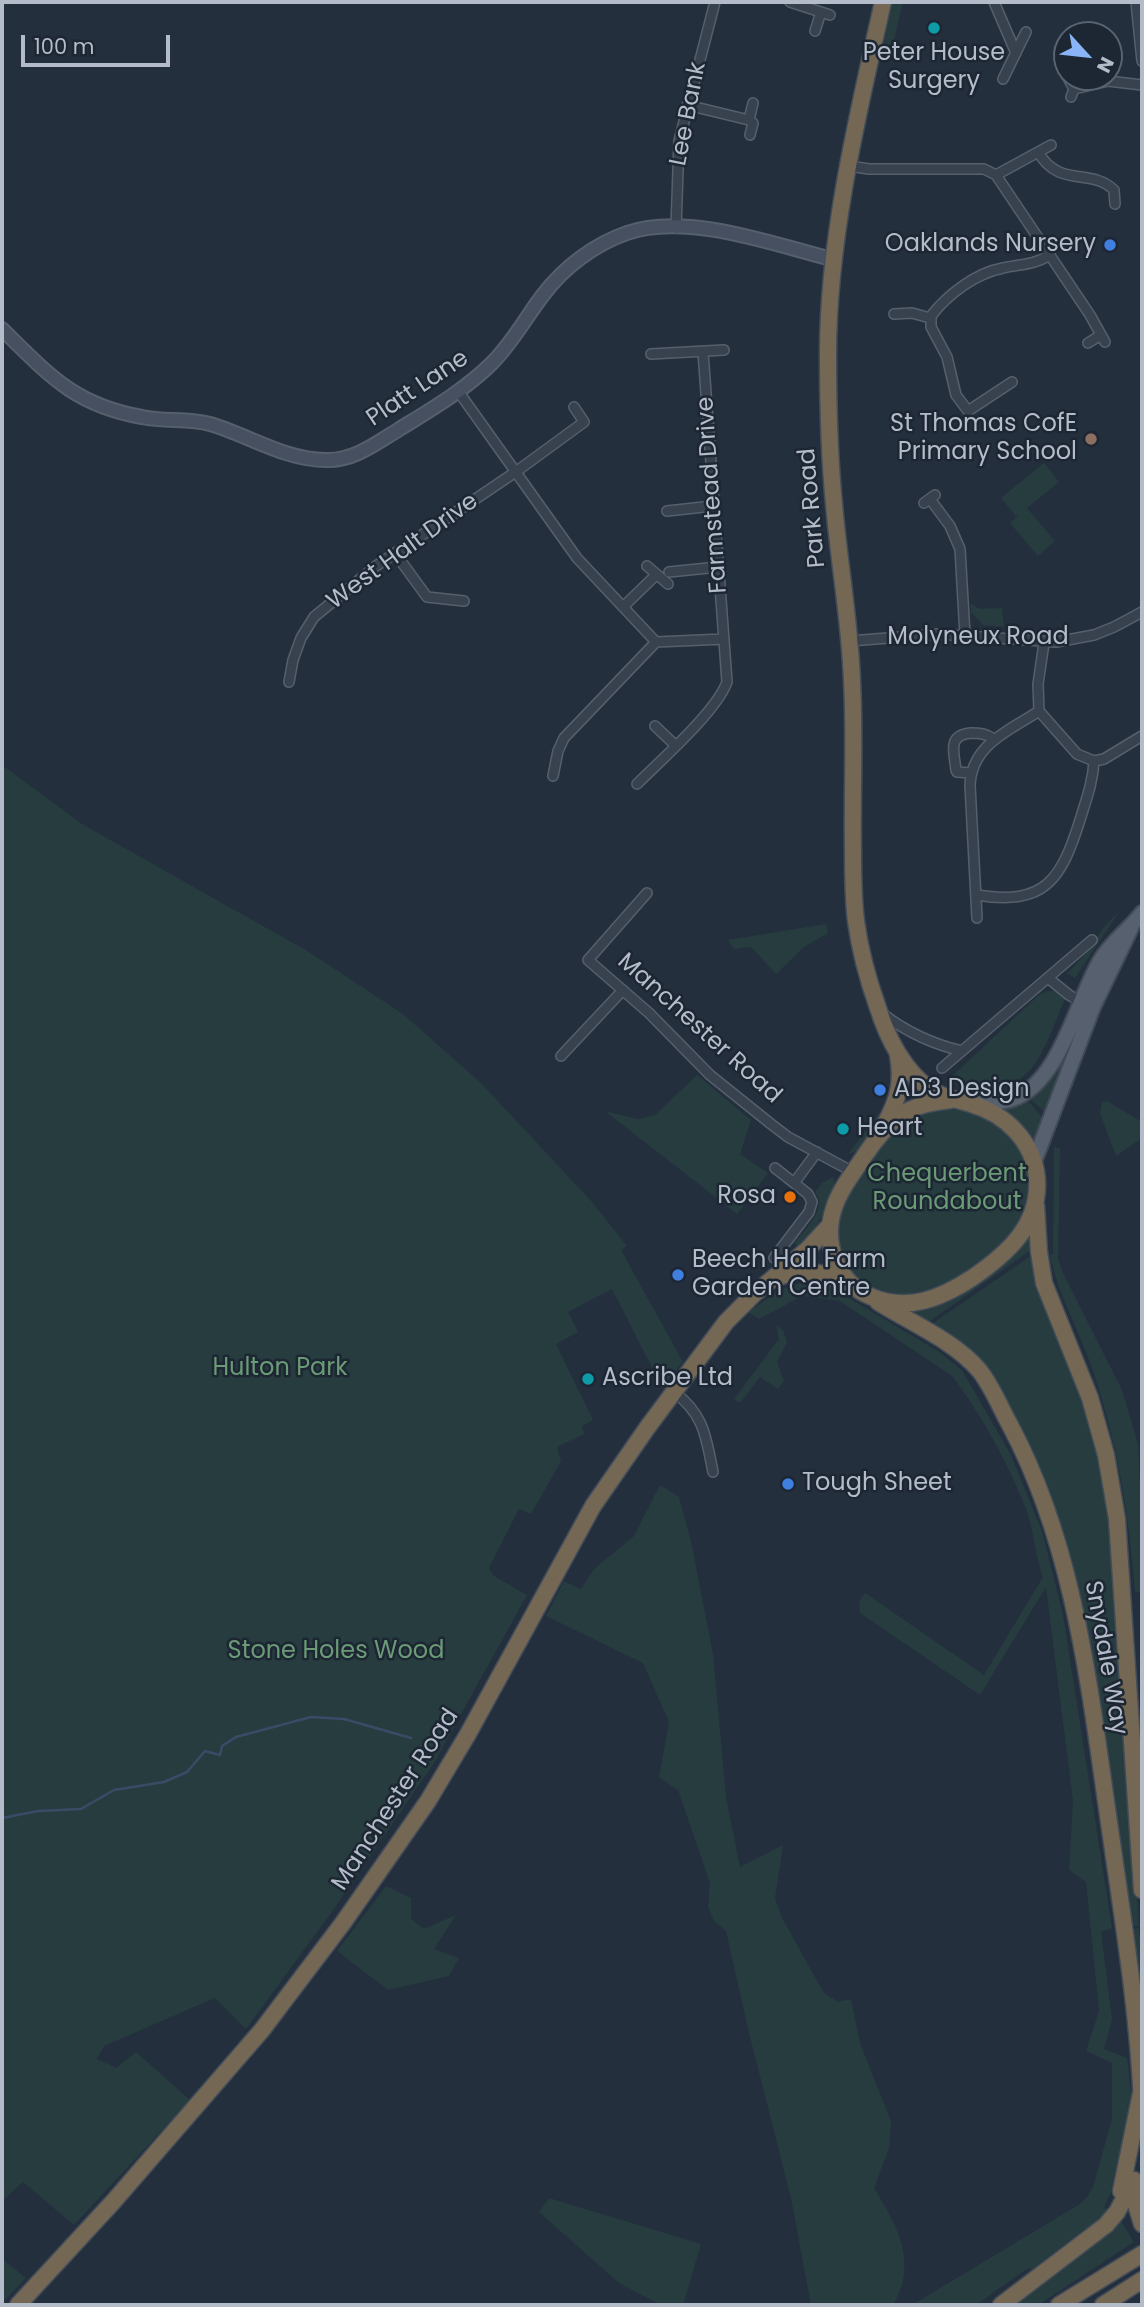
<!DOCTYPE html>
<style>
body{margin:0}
#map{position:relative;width:1144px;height:2307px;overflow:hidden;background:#242f3e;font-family:Poppins,sans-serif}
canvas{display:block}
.frame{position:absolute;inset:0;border:4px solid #b4bcc9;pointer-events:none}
.north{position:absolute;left:1053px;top:21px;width:70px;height:70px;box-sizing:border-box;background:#1d2633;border:2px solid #59626f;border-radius:50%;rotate:117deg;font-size:19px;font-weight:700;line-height:28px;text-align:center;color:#b4bcc9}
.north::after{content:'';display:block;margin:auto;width:24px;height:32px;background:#8ab4f8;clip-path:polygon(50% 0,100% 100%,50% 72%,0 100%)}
.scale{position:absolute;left:21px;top:35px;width:149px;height:32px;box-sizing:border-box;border:4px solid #b4bcc9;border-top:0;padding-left:9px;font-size:21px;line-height:24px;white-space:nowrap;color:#b4bcc9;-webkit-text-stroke:5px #1d2633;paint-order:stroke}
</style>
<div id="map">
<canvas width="1144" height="2307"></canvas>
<div class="frame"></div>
<div class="north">N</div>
<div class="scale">100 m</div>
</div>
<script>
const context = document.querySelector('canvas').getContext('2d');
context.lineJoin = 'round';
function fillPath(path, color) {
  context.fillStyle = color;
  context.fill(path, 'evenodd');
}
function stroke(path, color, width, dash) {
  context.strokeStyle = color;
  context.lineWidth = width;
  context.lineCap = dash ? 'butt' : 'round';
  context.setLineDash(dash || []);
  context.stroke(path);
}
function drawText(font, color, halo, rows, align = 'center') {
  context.font = font + ' Poppins,sans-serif';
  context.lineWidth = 5;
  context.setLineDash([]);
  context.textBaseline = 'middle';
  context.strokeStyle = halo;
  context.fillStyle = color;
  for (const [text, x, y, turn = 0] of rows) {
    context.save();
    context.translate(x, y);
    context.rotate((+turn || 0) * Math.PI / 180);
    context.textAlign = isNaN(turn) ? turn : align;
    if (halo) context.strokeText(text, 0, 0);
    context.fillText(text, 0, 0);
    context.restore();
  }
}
fillPath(new Path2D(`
 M892,2H903L894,40H892L890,50L883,48Z
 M1044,463L1059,482L1027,508L1055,541L1038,556L1010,523L1019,515L1016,516L1001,498Z
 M971,603L979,609L1002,608L1004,627L983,625L971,612Z
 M2,765L82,824L309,952L403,1014L481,1083L592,1202L627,1246L621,1250L683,1362L662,1387L612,1289L568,1312L578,1332L556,1344L593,1420L582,1426L584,1434L557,1447L561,1461L531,1514L519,1509L489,1568L494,1576L527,1595L434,1763L331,1913L246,2029L215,1998L104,2046L97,2059L116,2068L136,2052L190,2100L74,2225L23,2182L2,2201Z
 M1119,912L1075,978L1067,973C1090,954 1097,930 1119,912Z
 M826,924L828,933L804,947L776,974L751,947L734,949L728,940Z
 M1049,991H1056L1065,998C1040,1060 1028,1109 948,1080L1040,994Z
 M1079,1016L1083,1019L1046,1113L1030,1099C1058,1079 1067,1047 1079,1016Z
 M697,1075L751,1120L740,1154L768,1173L737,1214L605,1111L638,1119L655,1115Z
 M892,1097C885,1117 870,1150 848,1154Z
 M1027,1100L1044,1119L1035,1144L1006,1112L1008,1108Z
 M1107,1101L1142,1122V1138L1116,1156L1100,1113L1102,1102Z
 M942,1109C1008,1108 1050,1168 1016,1228C1004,1248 983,1260 964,1273C941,1288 919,1299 890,1294C851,1286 829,1248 842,1210C848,1192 861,1176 872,1160C882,1146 892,1131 907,1121C918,1114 930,1111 942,1109Z
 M1054,1147L1060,1149L1058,1259L1062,1271L1122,1390L1138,1444L1142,1523V1592H1135C1129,1514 1118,1445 1093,1371C1080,1331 1058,1296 1050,1255L1053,1254Z
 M833,1177C837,1185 832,1189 829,1198C819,1222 817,1228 799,1248L794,1243C804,1230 829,1208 815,1192L822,1183Z
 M1032,1235L1034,1248L927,1323L906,1311L947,1303L1014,1256Z
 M1032,1255L1037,1286L1085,1404L1095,1441L1113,1529L1139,1926L1129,1927L1076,1593L999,1390L929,1326Z
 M808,1281L827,1285L938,1351L962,1370L1011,1455L1042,1531L1063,1615L1112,1928L1101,1932L1112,2019L1104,2049L1127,2058L1131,2093L1129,2108L1111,2192L1104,2207L1108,2210L1088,2232L1085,2229L1032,2269L1028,2268L976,2305H912L1080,2204L1088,2196L1093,2187L1112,2119V2063L1086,2051L1099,2011L1086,1882L1069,1870L1073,1801L1046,1587L980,1695L860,1613L859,1602L865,1593L984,1675L1043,1577C1035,1555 1034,1531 1026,1509C1009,1465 981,1414 952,1376L840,1301L802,1296L759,1319L748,1312L782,1289Z
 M776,1325L783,1330L787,1342L777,1362L784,1381L778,1389L760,1377L740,1403L734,1399L779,1339Z
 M660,1485L679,1497L691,1541L713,1654L726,1797L740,1867L783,1845L775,1898L782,1918L824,1993L838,2002L851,1999L860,2043L891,2121L889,2148L874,2188C891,2216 910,2245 903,2280C902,2288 897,2297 893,2305H811L791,2198L749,2033L726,1931L714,1921L708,1907L710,1883L678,1790L659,1777L669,1722L643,1663L546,1616L564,1581L581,1589L594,1569L634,1536Z
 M386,1886L411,1898V1919L424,1929L456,1915L434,1949L459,1958L449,1976L388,1990L337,1951Z
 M1139,1928L1142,1965V2034L1129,1930Z
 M549,2198L701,2244L683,2305H661L619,2283L539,2212Z
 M1119,2218L1134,2242L1038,2305H1010Z
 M2,2259L26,2278L2,2303Z`), '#263c3f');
stroke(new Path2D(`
 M2,1818L38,1811L81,1809L114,1790L164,1782L187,1772L205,1751L220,1755L222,1746L236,1737L311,1717L344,1719L411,1738`), '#394c67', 2.5);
const street = new Path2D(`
 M790,2L830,15
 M994,2L1016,53
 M1136,2L1142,61
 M815,31L821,12
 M1068,78L1074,89L1071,97
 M1003,79L1026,32
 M1074,89L1108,81L1142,85
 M687,105L749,120L753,123L750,135
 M749,120L753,103
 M1038,152C1060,189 1090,167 1114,190L1115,204
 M849,166L869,169H984L996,175L1051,145
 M996,175L1090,315L1105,342
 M676,228L679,141L715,2
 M894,314L912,313L930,318
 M1088,343L1101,335
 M651,354L724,350
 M1012,382L968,411L956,395L947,357L931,327V316C948,294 976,273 1003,268C1021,264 1034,265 1050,255
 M458,391L577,558L656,642
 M930,499L950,526L960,549L965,635
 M924,503L935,495
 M667,511L713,506
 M395,553L427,597L464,601
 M647,566L668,584
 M669,572L718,567
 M623,607L656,575
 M850,641L938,634L1056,642L1094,635L1114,627L1142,612
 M656,642L724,639
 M1044,643L1038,684L1039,711L1077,754L1094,761L1104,759L1142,736
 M289,682L293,660L301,638L314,617L376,566L517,471L584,422L574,407
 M655,726L675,745
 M971,773L957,772L956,770C954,752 947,735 971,733C981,733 986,734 994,739
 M553,776L558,751L564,738L656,642
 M637,784C661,760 716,712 727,682L703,352
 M647,893L588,960L649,1013L710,1075L771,1124L788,1137L853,1172
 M977,895C1045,906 1061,880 1080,820C1086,800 1093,782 1094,761
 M977,918L970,785C972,744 1009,731 1039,711
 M1048,978L1069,995L1085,1004
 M883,1014C908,1033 932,1044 962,1051
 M561,1056L623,990
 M942,1068L1092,940
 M794,1183L817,1152
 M774,1258L809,1212L812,1202L808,1194L775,1168
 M674,1392C704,1414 706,1437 713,1472`);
const secondary = new Path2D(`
 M2,329C49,375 74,405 142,417C165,422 188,418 210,424C248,435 285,460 326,460C353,461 375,444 398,430C430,410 465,390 492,363C513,342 526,317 543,295C564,267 595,244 627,233C687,212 775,245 835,260`);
const primary = new Path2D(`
 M970,1103C984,1102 1000,1104 1013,1099C1060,1082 1076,1002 1100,961C1111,942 1129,930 1142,913
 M1034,1162L1093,1007L1131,928`);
const highway = new Path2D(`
 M883,2C858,113 828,238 828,353C828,403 829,454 834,504C839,563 850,622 852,681C855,737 852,794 853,850C853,874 853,898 856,921C860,951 868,980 878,1008C887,1037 904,1071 930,1089C943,1098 956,1099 971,1104C1006,1114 1034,1142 1037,1179C1040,1225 1007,1254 972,1278C941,1298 909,1312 872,1297C838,1284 822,1243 834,1208C840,1189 854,1172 865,1155C875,1140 886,1126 901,1115C916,1105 933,1102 951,1100
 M885,1124C898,1100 903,1083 898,1055
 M1036,1205L1039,1252L1044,1283L1090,1398L1106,1455L1117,1519L1142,1890
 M779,1277C804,1266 825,1273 848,1284
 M878,1302C911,1323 953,1340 979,1370C992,1386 1000,1407 1010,1425C1076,1549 1090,1693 1110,1829C1123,1920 1138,2011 1142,2103
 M1134,2182L1135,2201L1142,2224
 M1121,2191L1141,2093
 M18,2305L113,2202L262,2030L343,1923L428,1801L468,1734L593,1506L647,1428L726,1322L754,1294L808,1249L830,1225
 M1001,2305L1106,2225L1117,2212L1134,2180
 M1059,2305L1142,2254
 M1103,2305L1142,2280`);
stroke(street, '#565f6c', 12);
stroke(secondary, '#565f6c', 16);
stroke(primary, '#414a57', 18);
stroke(highway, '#434c59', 19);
stroke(street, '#38414e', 9);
stroke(secondary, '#465061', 12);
stroke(primary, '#56606e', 14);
stroke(highway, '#746855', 16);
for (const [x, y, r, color] of [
 [934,28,7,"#0f9aa8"],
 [1110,245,7,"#3f7fe0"],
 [1091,439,7,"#8d6e63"],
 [880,1090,7,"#3f7fe0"],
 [843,1129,7,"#0f9aa8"],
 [790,1197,7,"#e8710a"],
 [678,1275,7,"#3f7fe0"],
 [588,1379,7,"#0f9aa8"],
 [788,1484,7,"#3f7fe0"]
]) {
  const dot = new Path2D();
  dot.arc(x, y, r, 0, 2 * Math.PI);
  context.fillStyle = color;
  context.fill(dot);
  stroke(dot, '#1d2633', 2.5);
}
drawText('24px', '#b4bcc9', '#1d2633', [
 ["Peter House",934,54,"center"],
 ["Surgery",934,82,"center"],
 ["Oaklands Nursery",1096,245,"right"],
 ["St Thomas CofE",1077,425,"right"],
 ["Primary School",1077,453,"right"],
 ["AD3 Design",894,1090],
 ["Heart",857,1129],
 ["Rosa",776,1197,"right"],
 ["Beech Hall Farm",692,1261],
 ["Garden Centre",692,1289],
 ["Ascribe Ltd",602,1379],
 ["Tough Sheet",802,1484]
], 'left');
drawText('24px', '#b4bcc9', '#1d2633', [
 ["Lee Bank",689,114,-79],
 ["Platt Lane",418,389,-34],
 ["Farmstead Drive",713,495,-94],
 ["Park Road",813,508,-95],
 ["West Halt Drive",403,552,-36],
 ["Molyneux Road",978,638],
 ["Manchester Road",699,1029,42],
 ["Snydale Way",1105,1658,80],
 ["Manchester Road",396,1800,-57]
]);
drawText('24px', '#6b9a76', '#1d2633', [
 ["Chequerbent",947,1175],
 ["Roundabout",947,1203],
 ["Hulton Park",280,1369],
 ["Stone Holes Wood",336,1652]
]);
</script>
